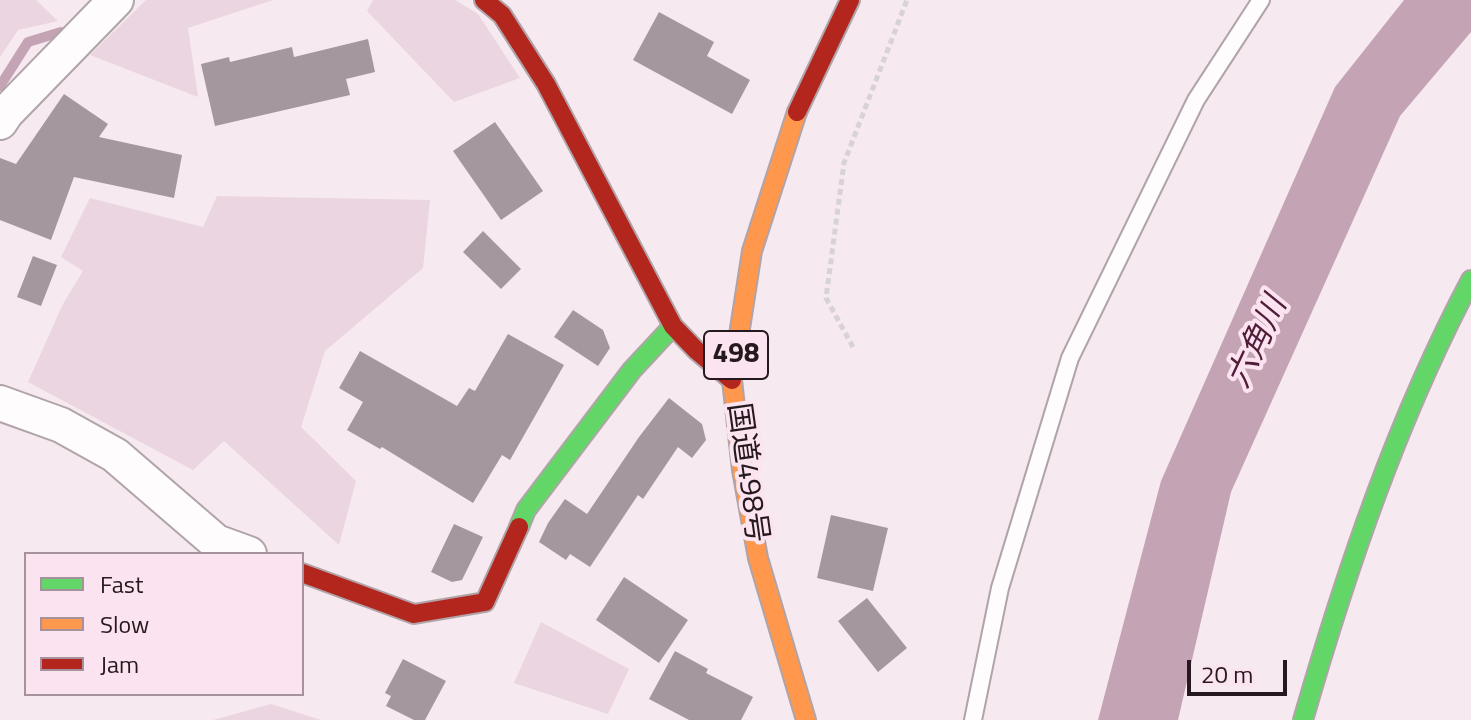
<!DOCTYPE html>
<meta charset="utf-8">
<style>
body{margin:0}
#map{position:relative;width:1471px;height:720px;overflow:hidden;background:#f6e9ef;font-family:"Titillium Web",sans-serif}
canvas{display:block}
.legend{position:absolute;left:24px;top:552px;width:280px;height:144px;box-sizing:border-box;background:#fbe4ef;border:2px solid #a5929c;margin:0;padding:10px 14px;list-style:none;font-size:24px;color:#25181f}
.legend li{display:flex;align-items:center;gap:16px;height:40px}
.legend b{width:40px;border:2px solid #a5929c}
.scale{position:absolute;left:1187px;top:660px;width:100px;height:36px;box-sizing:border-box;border:4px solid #25181f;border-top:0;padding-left:10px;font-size:24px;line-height:28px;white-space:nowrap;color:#25181f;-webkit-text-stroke:6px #fbe4ef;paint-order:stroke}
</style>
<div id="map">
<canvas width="1471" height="720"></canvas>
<ul class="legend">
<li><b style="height:10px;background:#63d668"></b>Fast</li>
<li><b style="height:10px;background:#ff974d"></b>Slow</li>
<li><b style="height:10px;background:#b3261e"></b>Jam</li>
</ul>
<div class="scale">20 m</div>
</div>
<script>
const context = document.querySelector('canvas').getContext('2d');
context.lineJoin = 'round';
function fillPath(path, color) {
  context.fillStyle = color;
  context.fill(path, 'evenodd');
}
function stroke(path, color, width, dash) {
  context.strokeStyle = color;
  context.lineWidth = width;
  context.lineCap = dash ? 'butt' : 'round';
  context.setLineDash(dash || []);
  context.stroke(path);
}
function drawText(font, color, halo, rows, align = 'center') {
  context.font = font + ' "Titillium Web","Noto Sans JP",sans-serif';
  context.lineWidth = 8;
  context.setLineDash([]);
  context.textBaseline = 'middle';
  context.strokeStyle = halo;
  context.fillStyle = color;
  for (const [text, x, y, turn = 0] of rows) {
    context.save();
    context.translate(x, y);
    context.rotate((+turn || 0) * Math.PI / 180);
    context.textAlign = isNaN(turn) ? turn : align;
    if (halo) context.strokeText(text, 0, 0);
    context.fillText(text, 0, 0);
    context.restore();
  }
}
fillPath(new Path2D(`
 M0,0H36L58,21L18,30L0,57Z
 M146,0H273L188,28L198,97L90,55Z
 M373,0H455L478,14L520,78L454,102L367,11Z
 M217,196L430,200L423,268L325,351L301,427L356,481L339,545L224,441L193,470L28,382L63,304L83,271L61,257L90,198L203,227Z
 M541,622L629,669L608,714L514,683Z
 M271,704L321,720H213Z`), '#ebd5e0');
fillPath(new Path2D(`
 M1404,0H1471V32L1400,116L1231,492L1178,720H1098L1161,481L1335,87Z`), '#c4a4b4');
stroke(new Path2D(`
 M0,86L28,42L61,32`), '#c4a4b4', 10);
fillPath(new Path2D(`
 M659,12L714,42L707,56L750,80L732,114L633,60Z
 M368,39L375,72L346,79L350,95L215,126L201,64L229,57L230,62L292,47L294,57Z
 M64,94L108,124L99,137L182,155L174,198L74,177L51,240L0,220V158L16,164Z
 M495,122L543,191L501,220L453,151Z
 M483,231L521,269L501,289L463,252Z
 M33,256L57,265L41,306L17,297Z
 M573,310L603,330L610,348L598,366L554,337Z
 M508,334L564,365L510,460L502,455L473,503L382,447L380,449L347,430L363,402L339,388L360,351L457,406L469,388L475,391Z
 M669,398L702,424L706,440L692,458L678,447L643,499L638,495L590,567L570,554L566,560L539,542L548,523L565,499L587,514L639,437Z
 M831,515L888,528L873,591L817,578Z
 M454,524L483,537L462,580L452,582L431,572Z
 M624,577L688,620L659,663L596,620Z
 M867,598L907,648L878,672L838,621Z
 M675,651L708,669L706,673L753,697L741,720H689L649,699Z
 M403,659L446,681L425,720H414L386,706L391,696L385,693Z`), '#a4989e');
const lane = new Path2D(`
 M973,720L1000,588L1070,358L1196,100L1261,0`);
const street = new Path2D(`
 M0,122L6,113L116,0
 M0,403L61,425L115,455L216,542L249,554`);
const fast = new Path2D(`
 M519,527L526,510L632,370L673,326
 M1303,720C1347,568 1397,420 1471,280`);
const slow = new Path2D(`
 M797,112L752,251L732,380L742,470L758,558L806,720`);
const jam = new Path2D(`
 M484,0L502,15L546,84L673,326L696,350L732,380
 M797,112L850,0
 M302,573L414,614L485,602L519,527`);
stroke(lane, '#b0a4a9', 20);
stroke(street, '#b0a4a9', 38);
stroke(fast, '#b0a4a9', 22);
stroke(slow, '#b0a4a9', 22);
stroke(jam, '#b0a4a9', 22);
stroke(new Path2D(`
 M853,347L826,298L844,163L907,0`), '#d7d3d5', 5, [6, 4]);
stroke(lane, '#fefcfd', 16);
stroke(street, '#fefcfd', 34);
stroke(fast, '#63d668', 18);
stroke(slow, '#ff974d', 18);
stroke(jam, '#b3261e', 18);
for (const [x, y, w] of [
 [736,355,64]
]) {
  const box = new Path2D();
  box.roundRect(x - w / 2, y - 24, w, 48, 6);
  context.fillStyle = '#fbe4ef';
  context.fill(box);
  stroke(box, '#25181f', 2);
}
drawText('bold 28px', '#25181f', null, [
 ["498",736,355]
]);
drawText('30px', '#25181f', '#fbe4ef', [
 ["国道498号",746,473,82]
]);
drawText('italic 32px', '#511d3b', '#fbe4ef', [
 ["六角川",1259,343,-65]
]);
</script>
